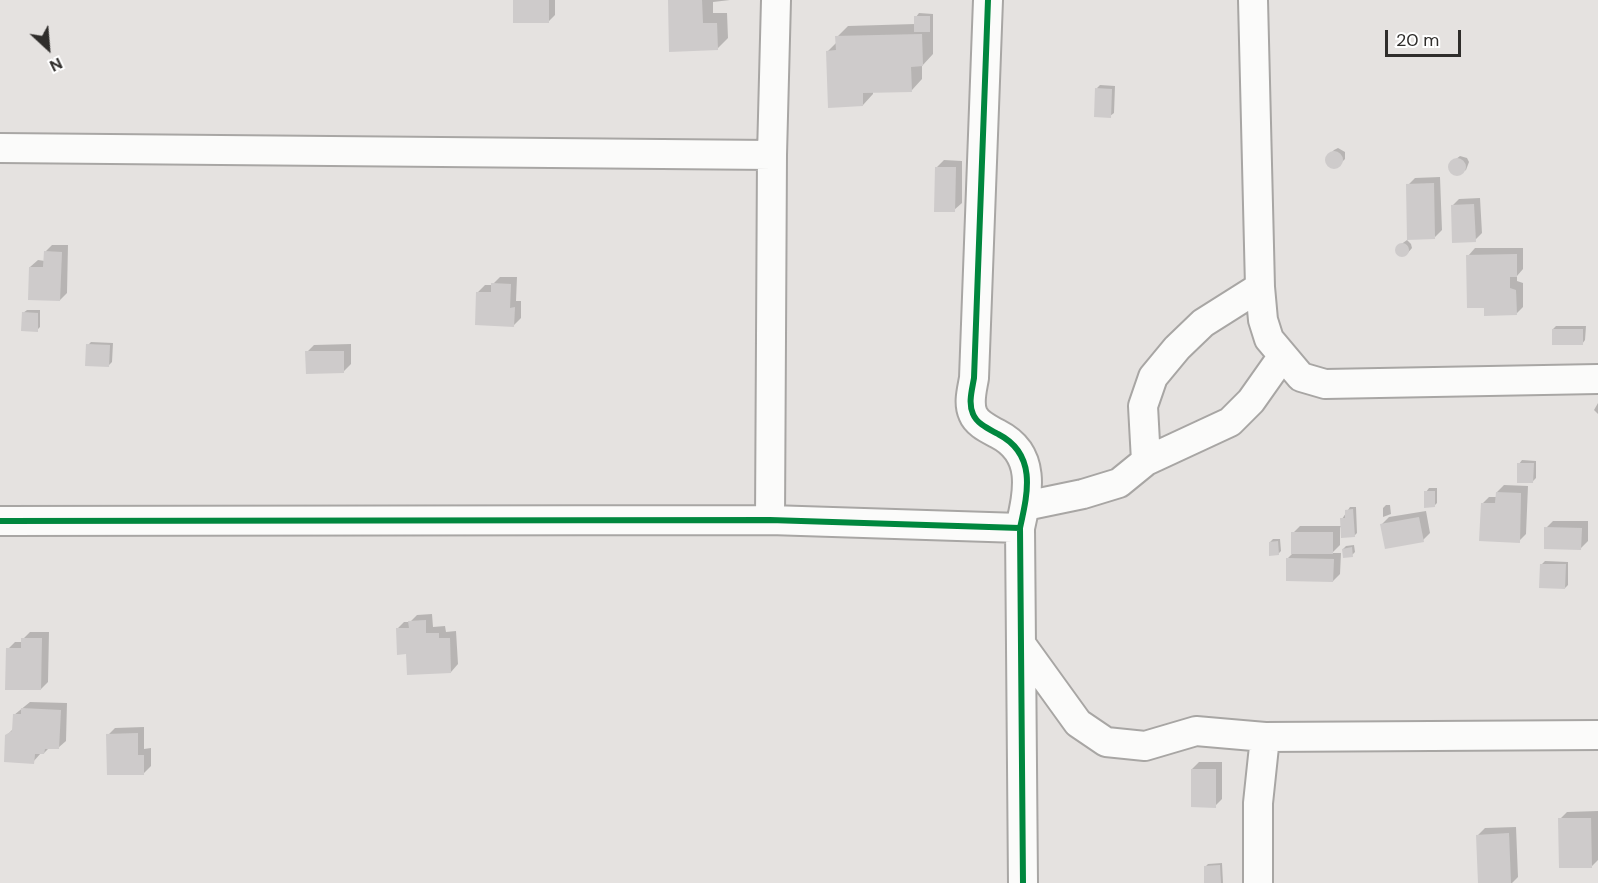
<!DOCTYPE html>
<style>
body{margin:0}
#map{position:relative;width:1598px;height:883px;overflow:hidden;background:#e5e2e0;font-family:"DM Sans",sans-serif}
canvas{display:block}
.north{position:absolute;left:18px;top:18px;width:60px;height:60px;-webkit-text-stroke:4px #fff;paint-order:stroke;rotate:154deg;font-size:16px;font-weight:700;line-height:24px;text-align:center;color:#2f2d2b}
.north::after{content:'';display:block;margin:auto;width:21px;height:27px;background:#2f2d2b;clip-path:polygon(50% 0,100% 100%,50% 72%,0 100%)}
.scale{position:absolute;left:1385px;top:30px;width:76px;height:27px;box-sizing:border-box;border:3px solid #2f2d2b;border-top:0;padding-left:8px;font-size:18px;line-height:21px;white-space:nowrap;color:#2f2d2b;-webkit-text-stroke:4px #fff;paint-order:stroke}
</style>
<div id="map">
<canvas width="1598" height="883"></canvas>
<div class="north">N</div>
<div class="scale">20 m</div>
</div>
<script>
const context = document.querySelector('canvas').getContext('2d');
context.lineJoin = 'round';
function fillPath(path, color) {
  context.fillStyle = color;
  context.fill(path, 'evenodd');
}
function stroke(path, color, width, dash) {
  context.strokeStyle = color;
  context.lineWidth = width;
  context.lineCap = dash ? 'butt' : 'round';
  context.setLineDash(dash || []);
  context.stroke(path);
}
fillPath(new Path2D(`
 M515,0H555V15L548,22Z
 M669,0H730L713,2V13H727L728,38L717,49Z
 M919,13L933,14V54L922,66V79L912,90L873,91V94L863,105L828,51L837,42V37L848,26L915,24L916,17Z
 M1100,85L1115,86L1114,113L1110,116L1097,88Z
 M1338,148L1345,152V159L1337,167H1332L1328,165L1327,157L1334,150Z
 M1460,156L1467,158L1469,162L1466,170L1457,175L1450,169L1452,162Z
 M944,160L962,161V203L954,210L937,167Z
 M1440,177L1442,230L1435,237L1408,185L1415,178Z
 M1480,198L1482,233L1475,240L1452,206L1459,199Z
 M1407,240L1411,244L1412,248L1406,255L1400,256L1396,252V248Z
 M52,245H68L67,293L60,300L30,267L38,260L45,261V252Z
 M1475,248H1523V269L1517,276V281L1523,283V307L1516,314L1485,306L1468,256Z
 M500,277H517L516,301H521V318L514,325L478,292L485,285H492Z
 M27,310H40V327L37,330L23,313Z
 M1556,326H1586L1585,340L1582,344L1553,329Z
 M91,342L113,343L112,362L109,365L88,345Z
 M351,344V364L344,371L307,352L314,345Z
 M1598,403V414L1594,410Z
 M1522,460L1536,461V478L1533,481L1519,464Z
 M1504,485L1528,486L1526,534L1519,541L1482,504L1489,497H1497V492Z
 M1429,488H1437V503L1434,506L1426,492Z
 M1386,505H1390L1391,514L1383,517V508Z
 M1350,507H1356L1357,533L1354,536L1340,527V545L1332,553H1341L1340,574L1333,581L1288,558L1292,554L1293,533L1300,526H1342V519Z
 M1426,511L1430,533L1423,540L1382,524L1389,517Z
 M1553,521H1588V541L1581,548L1546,528Z
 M1273,539H1280L1281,551L1278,554L1270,542Z
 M1354,545L1355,552L1352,555L1343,549L1346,546Z
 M1545,561L1568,562V585L1565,588L1542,564Z
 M432,614L433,627L445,626L446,632L456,631L458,664L451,672L408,653L397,629L404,622H410L417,615Z
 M30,632H49L48,682L41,689L8,649L15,642H23V639Z
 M30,702L67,703L66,741L58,748H49L44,753H41L33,762L7,735L13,729L14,715Z
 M144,727V749L151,748V766L144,773L108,735L115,728Z
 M1199,762H1222V799L1215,806L1192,769Z
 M1598,811V860L1592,866L1560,819L1567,812Z
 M1516,827L1518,877L1512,883H1479L1478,835L1485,828Z
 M1222,863L1223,883H1206L1205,867L1208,864Z`), '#0003');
fillPath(new Path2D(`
 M513,0H549V23H513Z
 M668,0H702L703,23H717L718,50L669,52Z
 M914,16H930V32H914Z
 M922,34L923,66L911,67L912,92L863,93V106L828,108L826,51L836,50L835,36Z
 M1095,88L1112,89L1111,118L1094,117Z
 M1325 160a9 9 0 1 1 18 0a9 9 0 1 1-18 0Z
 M1448 167a9 9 0 1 1 18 0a9 9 0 1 1-18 0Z
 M935,167H956L955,212H934Z
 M1434,183L1435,239L1407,240L1406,184Z
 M1474,204L1476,242L1452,243L1451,205Z
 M1395 250a7 7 0 1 1 14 0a7 7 0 1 1-14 0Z
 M44,251L62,252L60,301L28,300L29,267H43Z
 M1517,254V277H1510V288L1516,290L1517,315L1484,316V308H1467L1466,255Z
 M491,283L511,284L510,308L515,307L514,327L475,325L476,292H491Z
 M22,312L38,313V332L21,331Z
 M1552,329H1583V345H1552Z
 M86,344L110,345L109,367L85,366Z
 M305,351H344V373L306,374Z
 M1517,463H1534L1533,483H1517Z
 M1424,491H1435V507L1424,508Z
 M1496,492L1521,493L1520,543L1479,541L1481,503H1495Z
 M1353,509L1355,537L1341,538L1340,518H1345V510Z
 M1419,517L1424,542L1385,549L1380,524Z
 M1544,527L1582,528L1581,550L1544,549Z
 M1291,532H1333V554H1291Z
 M1278,541L1279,555L1269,556V542Z
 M1352,547L1353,557L1343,558L1342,549Z
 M1286,558L1334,559L1333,582L1286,581Z
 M1540,564H1566L1565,589L1539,588Z
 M426,620V633H439V638H450L451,673L407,675L406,654L397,655L396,628H409L408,621Z
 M21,638H42L41,690H5L6,648H21Z
 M21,708L61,710L59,749H45L44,754H35L34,764L4,762L5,735L12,731L13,714H21Z
 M138,733V755H144V775H107L106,734Z
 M1191,769H1216V808L1191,807Z
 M1558,818H1591L1592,868H1559Z
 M1509,833L1511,883H1478L1476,835Z
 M1220,865L1221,883H1204V866Z`), '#cecbcb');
const street = new Path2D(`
 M988,0L974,378C972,390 968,403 973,414C977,424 989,429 998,434C1037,454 1028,492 1020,528L1023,883
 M1253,0L1260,287L1263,320L1269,339L1301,377L1325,384L1598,379
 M0,148L772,155
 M1146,461L1143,406L1153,377L1177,348L1203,323L1260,287
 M1025,506L1083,494L1119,483L1146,461L1230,422L1251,401L1282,357
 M770,520L772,155L776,0
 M0,521L770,520L1020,528
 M1021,644L1078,723L1106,742L1145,746L1196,731L1265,737L1598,735
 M1258,883V803L1265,737`);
stroke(street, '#a8a6a4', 32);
stroke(street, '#fbfbfa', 28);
stroke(new Path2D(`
 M988,0L974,378C972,390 968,403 973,414C977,424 989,429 998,434C1037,454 1028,492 1020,528L1023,883
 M0,521L770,520L1020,528`), '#00873e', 6);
</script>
